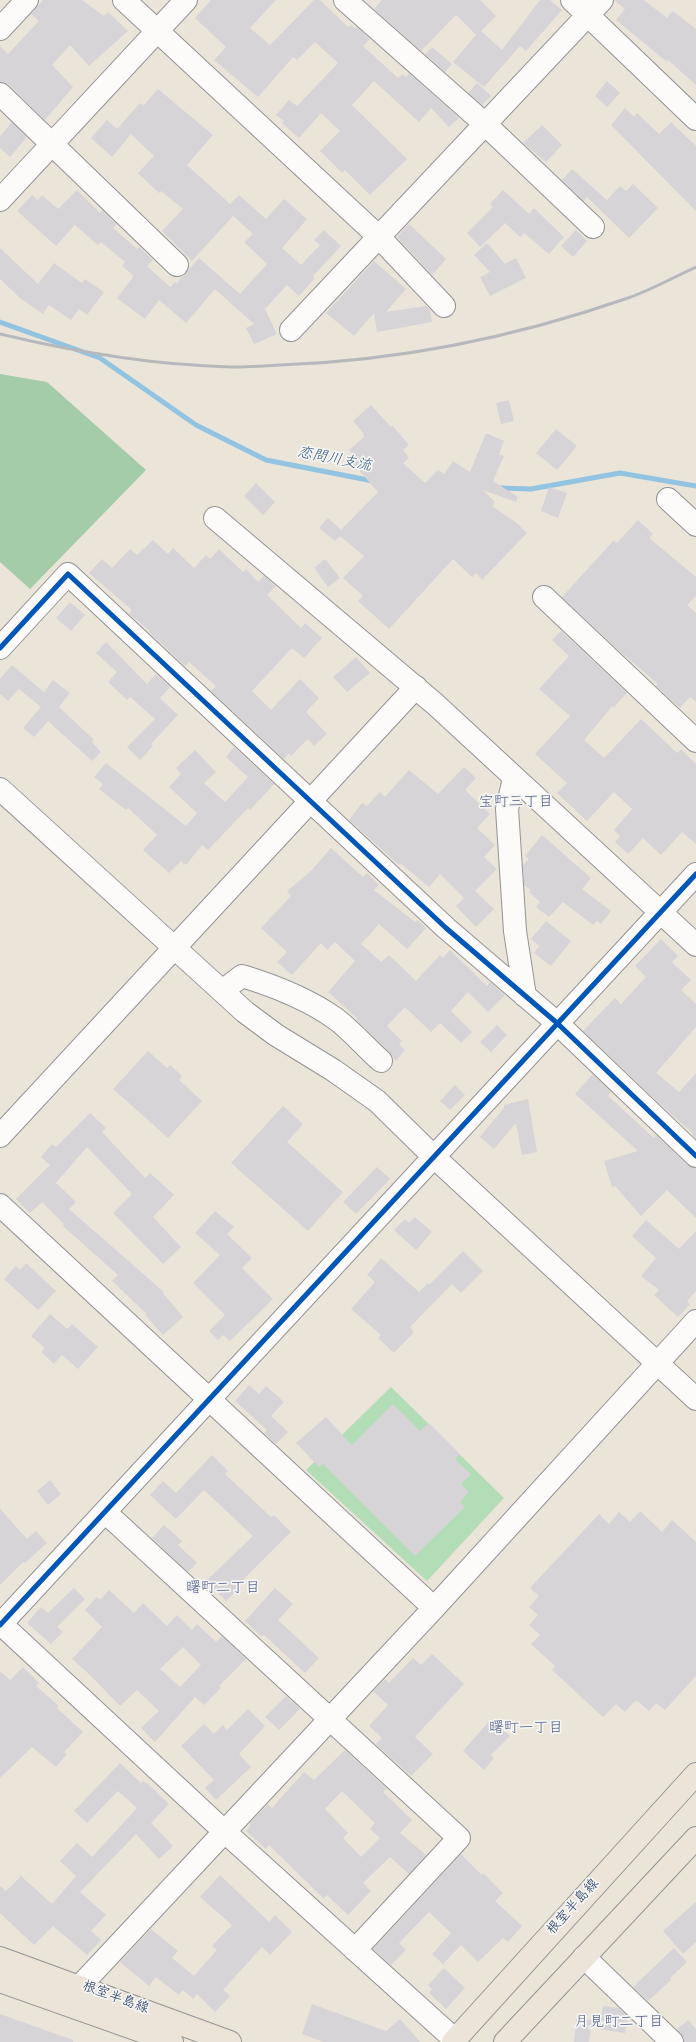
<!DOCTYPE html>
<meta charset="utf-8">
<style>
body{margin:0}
canvas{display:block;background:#eae4d9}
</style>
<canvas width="696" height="2042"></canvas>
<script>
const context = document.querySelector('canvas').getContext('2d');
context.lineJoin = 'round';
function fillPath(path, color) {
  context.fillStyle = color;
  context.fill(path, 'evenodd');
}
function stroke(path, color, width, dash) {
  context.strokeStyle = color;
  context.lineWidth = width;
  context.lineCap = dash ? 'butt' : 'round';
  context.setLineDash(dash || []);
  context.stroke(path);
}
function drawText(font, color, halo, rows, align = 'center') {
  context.font = font + ' Dekko,"Klee One",sans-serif';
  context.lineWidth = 3.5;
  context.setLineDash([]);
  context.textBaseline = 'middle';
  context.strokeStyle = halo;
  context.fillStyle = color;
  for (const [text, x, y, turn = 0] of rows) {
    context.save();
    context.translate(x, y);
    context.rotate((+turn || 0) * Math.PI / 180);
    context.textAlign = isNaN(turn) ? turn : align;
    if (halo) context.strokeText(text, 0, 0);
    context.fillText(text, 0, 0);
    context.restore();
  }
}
fillPath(new Path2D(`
 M391,1387L504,1498L427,1581L306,1470Z`), '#b2ddb6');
fillPath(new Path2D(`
 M0,374L47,382L146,470L30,589L0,562Z`), '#a4cca9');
stroke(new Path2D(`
 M0,322L100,358L196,425L266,460L373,481
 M499,488L531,489L620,473L696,486`), '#92c4e1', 5);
fillPath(new Path2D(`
 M43,0H82L104,16L108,12L128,31L89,66L70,45L52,65L73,87L45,120L9,85L0,82V46L8,54L39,21L31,14Z
 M211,0H276L250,28L270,45L314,0H320L348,27L351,25L355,29L357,27L370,39L363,46L398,78L403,74L406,77L409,73L459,118L449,127L431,108L419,122L374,81L352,105L407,159L370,195L345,170L342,173L320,151L340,131L321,113L299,138L282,123L284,121L276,115L289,100L297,106L338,63L315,42L297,60L293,57L258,97L214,60L226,47L195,18Z
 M382,0H480L496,16L481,31L502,50L540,0H550L562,10L526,51L520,46L484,87L453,62L476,35L456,15L421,51L374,9Z
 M614,0H644L667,18L673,11L696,29V85L668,60L667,62L616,20L625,9Z
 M432,47L452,64L445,72L425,54Z
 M607,81L620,93L607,107L595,96Z
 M477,83L491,96L482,105L468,93Z
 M158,89L213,135L187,165L230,204L239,195L266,219L284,199L307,219L282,248L301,265L320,245L314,240L324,230L341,246L313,276L315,278L299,296L287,285L265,309L277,334L254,344L246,328L254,324L215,289L186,323L159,300L145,319L117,298L134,276L122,266L125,262L101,242L98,245L75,225L56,246L17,211L32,195L38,200L42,195L58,209L77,190L100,213L102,210L117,224L113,228L137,249L139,247L153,260L147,266L170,287L175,282L177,283L199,258L240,294L267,264L244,242L253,234L233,216L192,261L162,231L183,209L161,191L159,193L138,173L154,156L131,134L112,157L91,138L107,120L117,129L140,103L143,106Z
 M625,108L634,117L637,113L659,134L671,122L696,146V211L611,125Z
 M12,122L27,137L10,157L0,148V136Z
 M542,125L562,145L546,162L523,143Z
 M572,169L607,200L620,186L626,191L633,184L658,208L629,238L587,197L583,201L562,180Z
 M503,190L529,214L534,208L564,237L549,254L524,233L520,237L505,223L480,247L467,233L493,207L490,204Z
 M409,224L446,259L432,275L397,237Z
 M576,230L587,241L573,257L561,246Z
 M487,243L505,264L516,258L526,278L490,296L480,277L490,272L474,255Z
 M0,248L38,284L54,263L82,283L85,279L104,292L87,315L79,309L71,320L49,305L43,314L21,299L0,279Z
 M374,261L406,289L386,312L426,306L430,310L432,322L377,332L374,313L354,336L326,313Z
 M509,400L514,421L501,424L496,403Z
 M371,405L391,427L392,425L409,445L403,450L409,458L403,463L425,483L438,470L444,474L453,461L470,472L486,433L504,441L499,454L504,456L493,481L518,497L516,502L483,490L495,502L492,506L518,524L527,533L482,580L476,573L472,577L453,559L389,629L358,601L363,596L343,578L364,556L340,536L335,541L319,528L328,518L341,530L378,492L348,458L352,454L349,450L364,437L363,435L364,434L353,421Z
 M556,429L577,446L557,470L536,453Z
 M256,483L275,502L263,515L244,496Z
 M549,487L567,493L558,518L541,511Z
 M638,520L653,534L649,538L696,577V596L687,605L696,613V702L690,697L680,708L656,686L658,684L614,646L562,597L614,540L617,543Z
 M153,540L168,554L173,548L194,568L206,555L210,559L219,549L243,572L246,569L258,582L264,576L276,586L267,595L301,628L305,623L322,638L304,658L292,648L252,691L271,710L300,679L319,698L306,712L327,734L314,746L308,739L291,756L289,753L284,759L211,691L216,686L189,662L185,666L149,632L150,631L129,614L132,610L89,573L102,559L112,568L130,549L137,555Z
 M325,559L340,578L328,587L314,568Z
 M70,602L85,615L71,631L56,618Z
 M561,631L627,693L614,707L612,706L584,740L604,758L641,719L677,753L681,749L696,764V844L682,832L661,855L643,838L628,854L615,842L620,836L614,830L632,809L614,792L587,821L557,793L567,783L535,754L570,716L539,689L569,656L552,640Z
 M106,642L147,684L156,674L170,687L160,698L178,715L151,744L153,746L140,760L127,747L155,719L130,697L127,700L108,682L117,672L96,653Z
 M356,657L370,673L347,692L333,677Z
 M12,665L44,692L53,680L70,693L59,707L94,740L92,742L101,752L92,761L48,721L34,737L23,728L41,707L19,689L8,701L0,694V679Z
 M234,747L274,784L250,810L248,808L208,850L202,845L186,865L181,861L169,873L143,850L157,835L128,808L126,810L99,789L103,784L94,777L106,763L186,826L197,813L169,787L181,774L176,768L195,750L216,772L204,783L225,802L248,777L226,757Z
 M464,767L476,778L465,790L490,814L477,828L495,845L484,857L497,869L475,891L494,909L476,927L456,906L464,898L440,874L429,887L400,863L399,865L349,820L362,803L367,806L380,792L385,797L409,770L438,794Z
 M542,835L591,878L582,889L611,911L601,924L597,921L593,925L563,902L549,917L536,907L540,902L529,892L531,890L524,885L523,865L529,859L525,856Z
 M331,848L363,877L367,873L379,885L374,890L415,922L417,920L426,928L407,949L379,924L361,944L381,962L389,955L416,981L440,955L443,958L450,950L487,986L490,982L505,995L488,1012L468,992L451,1011L472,1032L461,1043L440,1023L431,1032L405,1007L387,1026L402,1041L399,1044L405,1050L396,1061L389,1052L356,1019L357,1018L328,992L355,961L335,942L327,950L321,943L292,975L277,962L287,952L261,928L291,896L287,891L311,871Z
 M546,921L571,941L551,966L534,953L539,946L531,939Z
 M661,939L678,956L672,962L691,980L681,990L696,1004V1027L656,1073L679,1092L696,1073V1139L692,1135L693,1133L663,1107L583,1031L615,998L621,1004L646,977L635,966Z
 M497,1025L507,1035L491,1052L480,1042Z
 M148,1051L167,1068L170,1065L182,1076L179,1080L202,1101L168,1138L113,1089Z
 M593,1074L611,1092L608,1096L654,1138L656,1135L687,1165L696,1168V1218L667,1190L641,1216L615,1186L612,1187L604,1161L638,1151L575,1094Z
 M455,1085L465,1095L450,1110L440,1101Z
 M528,1099L537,1152L522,1155L516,1123L494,1149L480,1137L504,1108V1105Z
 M283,1106L303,1124L287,1142L343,1192L308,1231L231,1163Z
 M90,1113L106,1128L102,1132L145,1178L150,1173L174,1195L153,1217L181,1247L163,1264L113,1213L132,1194L87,1147L56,1183L76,1202L69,1209L164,1292L163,1293L183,1317L163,1335L145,1315L147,1314L112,1281L118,1275L63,1226L64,1224L42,1202L30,1213L16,1199L50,1165L41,1157L52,1144L56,1147Z
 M377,1167L390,1179L356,1214L343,1202Z
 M215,1211L234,1227L227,1234L252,1258L242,1268L273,1299L230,1341L223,1335L218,1340L209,1331L225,1315L193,1283L220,1255L195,1233Z
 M415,1217L432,1232L416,1250L394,1230L405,1219L409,1223Z
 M646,1220L679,1249L696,1231V1291L687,1301L690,1304L678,1317L654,1295L659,1290L641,1276L656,1258L632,1236Z
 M463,1251L483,1271L461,1293L452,1284L410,1327L414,1332L394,1353L378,1338L381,1335L351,1309L375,1282L367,1275L381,1258L419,1292L428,1283L429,1285Z
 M26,1263L56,1291L38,1310L4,1279L16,1266L20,1270Z
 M50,1314L67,1329L72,1324L98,1347L78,1369L62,1355L54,1364L41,1352L45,1348L31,1336Z
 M249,1385L259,1394L266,1386L284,1402L271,1416L288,1432L276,1444L264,1433L267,1430L235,1401Z
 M393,1404L420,1431L429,1423L460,1454L455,1459L471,1474L461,1484L469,1492L460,1502L465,1507L415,1556L323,1464L319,1467L296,1443L326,1417L352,1445Z
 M212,1455L228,1471L225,1474L271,1517L274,1515L291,1532L238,1585L240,1587L226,1601L206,1581L253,1536L204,1490L176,1519L150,1495L163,1481L176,1493Z
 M50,1480L61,1494L48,1505L37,1491Z
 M0,1509L27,1539L36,1531L47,1543L25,1563L23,1562L0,1585Z
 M640,1511L662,1532L672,1520L696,1542V1676L665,1710L656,1703L649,1711L636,1700L625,1712L616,1704L603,1717L552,1670L555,1666L531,1644L540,1635L529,1625L538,1615L529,1607L539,1596L530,1588L599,1514L609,1524L619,1512L630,1522Z
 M164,1525L182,1541L178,1545L197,1563L188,1572L152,1538Z
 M74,1588L85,1599L57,1627L63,1632L51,1644L27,1623L41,1607L48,1613Z
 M275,1588L293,1604L278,1620L319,1658L305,1673L264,1635L262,1637L245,1621Z
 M109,1590L134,1613L143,1603L167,1626L177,1615L192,1630L197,1624L216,1642L222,1636L246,1659L219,1686L221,1688L204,1705L195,1697L155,1742L141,1728L159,1711L137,1690L120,1706L90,1675L72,1659L102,1627L85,1610L97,1597L100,1600ZM183,1647L201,1665L180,1687L160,1669Z
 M432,1654L464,1684L415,1737L433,1754L411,1776L376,1744L382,1738L369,1726L388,1705L373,1691L385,1679L389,1683L413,1658L421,1665Z
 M23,1667L39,1683L36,1686L59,1706L57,1708L83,1732L64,1752L67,1754L56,1767L32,1747L0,1778V1671L10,1680Z
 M286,1696L300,1709L279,1730L265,1717Z
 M248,1709L265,1726L239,1754L251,1767L216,1800L205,1788L214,1780L181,1746L204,1724L214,1734L223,1725L227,1730Z
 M491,1719L510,1736L491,1755L494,1758L484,1770L463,1751Z
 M345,1750L387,1789L383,1792L412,1820L400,1833L426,1855L409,1874L390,1857L363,1883L371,1891L348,1915L327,1895L324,1899L269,1845L266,1849L246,1831L251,1825L249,1824L268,1804L272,1808L304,1772L314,1780ZM342,1791L375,1823L370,1829L380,1838L361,1857L343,1838L348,1833L325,1809Z
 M120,1763L141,1783L143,1781L148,1784L169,1804L151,1823L173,1846L159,1859L136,1834L80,1892L106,1915L91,1931L101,1940L87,1955L53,1926L34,1945L0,1913V1886L6,1891L21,1876L52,1904L76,1876L60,1861L77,1843L92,1857L137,1808L118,1791L87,1823L74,1811Z
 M461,1854L482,1875L483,1873L503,1893L495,1901L522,1926L508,1942L503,1938L478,1962L461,1945L443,1964L432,1954L451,1933L429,1912L399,1943L406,1950L391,1965L373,1949Z
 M220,1875L269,1922L275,1915L292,1932L270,1955L262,1947L223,1990L230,1996L215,2012L197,1994L193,1999L183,1990L179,1995L156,1977L149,1986L120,1962L151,1929L178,1951L172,1958L194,1976L217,1950L212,1946L232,1925L200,1897Z
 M696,1902V1942L683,1954L663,1931Z
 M674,1948L687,1962L670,1978L671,1980L648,2001L633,1987Z
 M444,1968L465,1988L446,2009L429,1993L432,1989L428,1985Z
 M312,2004L386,2031L400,2019L420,2042H324L302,2034Z
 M603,2006L619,2008L628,2017L625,2033L599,2029Z
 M0,2014L73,2040V2042H0Z
 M576,2019L592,2020L589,2042H574Z
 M688,2020L696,2029V2042H684V2038L677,2029Z`), '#d7d4d7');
const minor = new Path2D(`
 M124,0L379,237L444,306
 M345,0L485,124L593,227
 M572,0L696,119
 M0,29L27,0
 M0,94L177,265
 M0,200L186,0
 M291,330L602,0
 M668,499L696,525
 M215,518L435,704L696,945
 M544,597L696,741
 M0,648L68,574L446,928L557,1023L696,1156
 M514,778L507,809L515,931L525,996
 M0,789L245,1012L276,1035L333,1070L377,1101L434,1157L696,1399
 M222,991L242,976C275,986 308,999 336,1019C352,1031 366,1048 381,1061
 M0,1136L416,687
 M0,1205L434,1608
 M105,1512L459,1838L355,1950
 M0,1623L225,1832L455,2040
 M0,1625L696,874
 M584,1957L672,2042
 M73,2005L80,1986L434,1608L696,1321`);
const major = new Path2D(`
 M0,1958L230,2042
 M0,1981L172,2042
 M453,2042L696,1774
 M505,2042L696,1838`);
stroke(minor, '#939495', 24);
stroke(major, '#939495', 24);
stroke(minor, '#fcfbf9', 22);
stroke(major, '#ece3d9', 22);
stroke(new Path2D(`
 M0,334C75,352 153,365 230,367C247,367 264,366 280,365C399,361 516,337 628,298C651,290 674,277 696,267`), '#b6b8bb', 3);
stroke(new Path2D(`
 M0,648L68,574L446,928L557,1023L696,1156
 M0,1625L696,874`), '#0057b8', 5);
drawText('14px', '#1b2f5e', '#f6f6f2', [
 ["根室半島線",574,1908,-48],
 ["根室半島線",115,1999,20]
]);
drawText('italic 15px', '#345886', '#f6f6f2', [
 ["恋問川支流",334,461,11]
]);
drawText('15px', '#545f8d', '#f6f6f2', [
 ["宝町三丁目",516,804],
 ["曙町二丁目",223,1590],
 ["曙町一丁目",526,1730],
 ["月見町二丁目",619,2024]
]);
</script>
